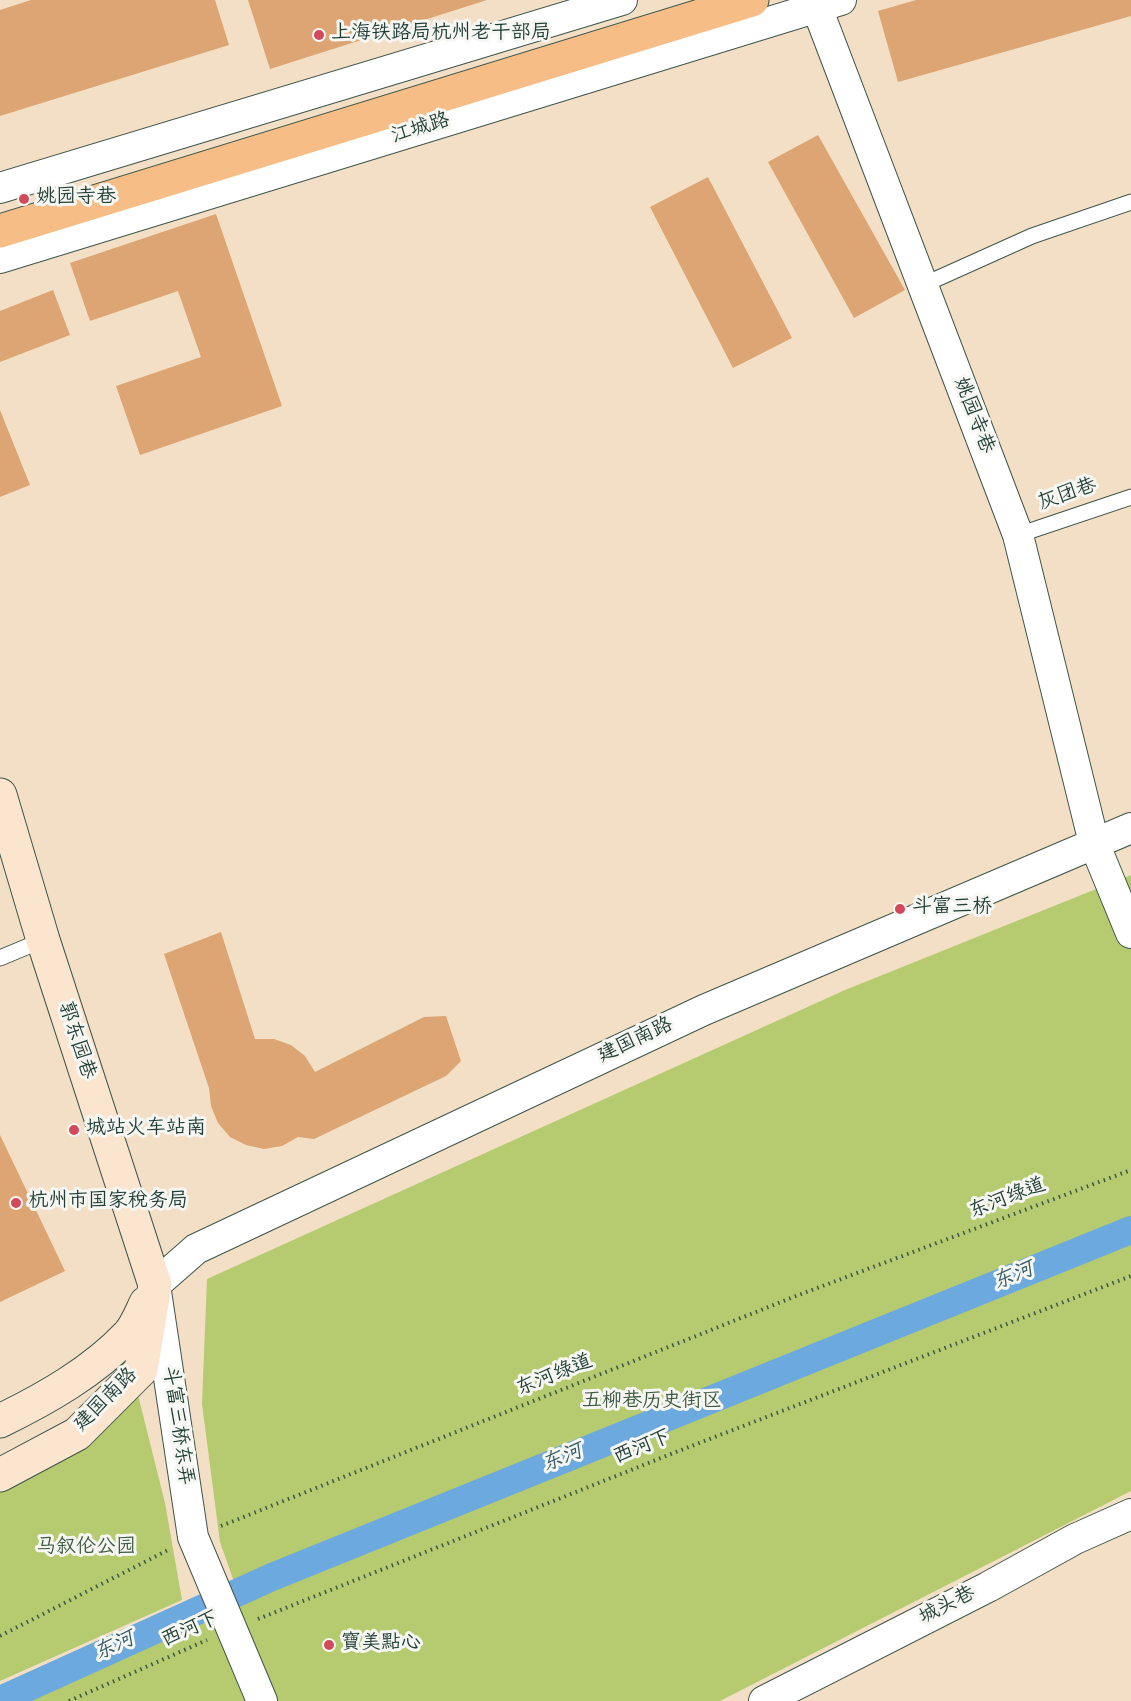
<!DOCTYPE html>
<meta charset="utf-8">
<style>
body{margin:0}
canvas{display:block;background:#f3dfc5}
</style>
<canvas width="1131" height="1701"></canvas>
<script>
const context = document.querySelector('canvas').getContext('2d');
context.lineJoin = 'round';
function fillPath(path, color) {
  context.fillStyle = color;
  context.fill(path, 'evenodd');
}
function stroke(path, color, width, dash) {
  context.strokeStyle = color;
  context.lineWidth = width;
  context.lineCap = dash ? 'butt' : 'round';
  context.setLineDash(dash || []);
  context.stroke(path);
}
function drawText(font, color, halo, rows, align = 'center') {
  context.font = font + ' "Gochi Hand","LXGW WenKai TC",sans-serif';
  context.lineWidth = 6;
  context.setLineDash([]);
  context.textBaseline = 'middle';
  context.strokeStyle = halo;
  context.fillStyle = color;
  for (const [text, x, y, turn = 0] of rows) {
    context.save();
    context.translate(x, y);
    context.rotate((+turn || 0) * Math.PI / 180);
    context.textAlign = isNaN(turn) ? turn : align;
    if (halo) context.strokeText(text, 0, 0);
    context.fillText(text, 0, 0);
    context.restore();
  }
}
fillPath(new Path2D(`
 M1131,875V1491L720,1701H22L241,1602L220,1542L202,1404L207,1279L845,990Z
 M136,1387L165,1503L182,1600L0,1681V1458Z`), '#b6cb6f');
stroke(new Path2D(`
 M0,1700L272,1577L1131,1230`), '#6ca9de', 28);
fillPath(new Path2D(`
 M31,0H215L229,45L0,116V10Z
 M248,0H487L270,69Z
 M916,0H1131V16L898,82L878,11Z
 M818,135L905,290L854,318L768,162Z
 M708,177L792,338L733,368L650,207Z
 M216,214L282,406L140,455L116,386L201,357L178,291L90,321L70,263Z
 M53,290L70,335L0,362V311Z
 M0,410L30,485L0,497Z
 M221,932L255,1039H274L291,1045L305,1056L315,1072L424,1017L446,1016L461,1061L446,1076L314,1139L298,1137L282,1146L264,1149L246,1145L230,1137L218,1123L211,1106L209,1088L164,954Z
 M0,1135L65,1271L0,1302Z`), '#dca573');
const lane = new Path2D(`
 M923,285L1032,236L1131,202
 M1018,535L1131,497
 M0,958L43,940`);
const street = new Path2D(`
 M814,0L1018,535L1094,843L1131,933
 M0,188L622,0
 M0,258L841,0
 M262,1701L193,1537L155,1285L196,1249L704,1010L1131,828
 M764,1701L988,1587L1075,1539L1131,1514`);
const secondary = new Path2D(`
 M0,795L43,940L155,1285L141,1370L77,1434L0,1475
 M0,1421C45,1399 93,1372 128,1335C136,1327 141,1313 146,1303`);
const primary = new Path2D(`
 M0,231L752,0`);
stroke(lane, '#3f554a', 17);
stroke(street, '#3f554a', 32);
stroke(secondary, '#3f554a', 35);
stroke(primary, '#3f554a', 35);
stroke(new Path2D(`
 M221,1526L796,1296L1131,1170
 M258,1619L676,1452L1131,1276
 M0,1636L168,1550
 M69,1701L207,1640`), '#3f554a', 4, [1.5, 4.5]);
stroke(lane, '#fff', 15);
stroke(street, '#fff', 30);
stroke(secondary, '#fbe5cf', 33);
stroke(primary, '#f6be86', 33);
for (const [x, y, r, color] of [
 [319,35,6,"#d1495b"],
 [24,199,6,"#d1495b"],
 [900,909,6,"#d1495b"],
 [74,1130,6,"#d1495b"],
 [16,1203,6,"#d1495b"],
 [329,1645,6,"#d1495b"]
]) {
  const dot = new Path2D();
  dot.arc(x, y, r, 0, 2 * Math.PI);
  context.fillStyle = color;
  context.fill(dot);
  stroke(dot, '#f6f6f2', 2);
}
drawText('20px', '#1f3d34', '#f6f6f2', [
 ["上海铁路局杭州老干部局",331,35],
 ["姚园寺巷",36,199],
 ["斗富三桥",912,909],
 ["城站火车站南",86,1130],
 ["杭州市国家税务局",28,1203],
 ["寶美點心",341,1645]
], 'left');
drawText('20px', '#1f3d34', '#f6f6f2', [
 ["江城路",421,130,-17],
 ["姚园寺巷",972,416,69],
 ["灰团巷",1068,496,-19],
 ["郭东园巷",75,1041,72],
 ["建国南路",636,1042,-25],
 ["东河绿道",1008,1200,-21],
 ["东河绿道",555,1377,-22],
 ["建国南路",107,1401,-45],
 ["斗富三桥东弄",176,1426,82],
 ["西河下",643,1449,-22],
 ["城头巷",948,1607,-27],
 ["西河下",191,1631,-24]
]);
drawText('20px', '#3d5940', '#f6f6f2', [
 ["五柳巷历史街区",652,1403],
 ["马叙伦公园",86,1549]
]);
drawText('italic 21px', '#365d67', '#f6f6f2', [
 ["东河",1014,1278,-22],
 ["东河",563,1460,-22],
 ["东河",115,1648,-24]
]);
</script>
